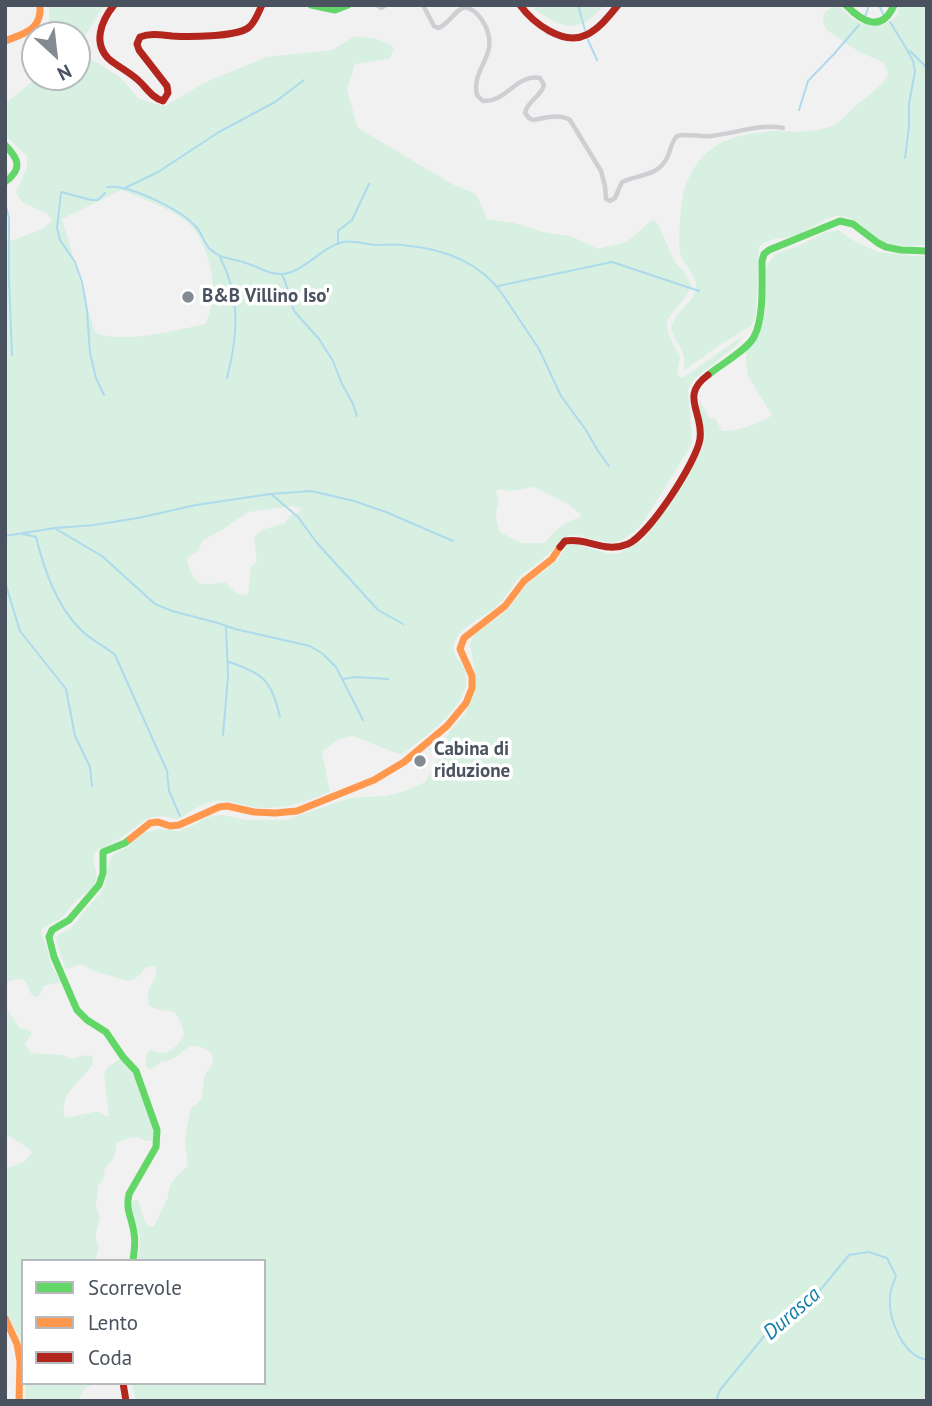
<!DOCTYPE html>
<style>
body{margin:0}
#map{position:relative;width:932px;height:1406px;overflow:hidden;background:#f2f1f1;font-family:"PT Sans",sans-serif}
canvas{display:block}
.frame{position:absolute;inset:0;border:7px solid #49525e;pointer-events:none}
.legend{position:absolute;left:21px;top:1259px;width:245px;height:126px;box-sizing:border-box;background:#fff;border:2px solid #b6babf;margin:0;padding:9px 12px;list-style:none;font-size:21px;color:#49525e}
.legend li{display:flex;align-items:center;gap:14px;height:35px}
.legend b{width:35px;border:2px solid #b6babf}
.north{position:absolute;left:21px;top:21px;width:70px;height:70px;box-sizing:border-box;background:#fff;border:2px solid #b6babf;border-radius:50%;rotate:153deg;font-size:19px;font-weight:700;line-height:28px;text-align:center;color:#49525e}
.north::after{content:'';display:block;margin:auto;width:24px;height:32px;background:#848a91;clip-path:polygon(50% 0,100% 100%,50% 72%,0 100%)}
</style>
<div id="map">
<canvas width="932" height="1406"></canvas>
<div class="frame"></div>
<ul class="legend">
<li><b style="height:9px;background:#63d668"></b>Scorrevole</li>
<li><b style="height:9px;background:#ff974d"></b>Lento</li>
<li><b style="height:9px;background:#b3261e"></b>Coda</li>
</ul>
<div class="north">N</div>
</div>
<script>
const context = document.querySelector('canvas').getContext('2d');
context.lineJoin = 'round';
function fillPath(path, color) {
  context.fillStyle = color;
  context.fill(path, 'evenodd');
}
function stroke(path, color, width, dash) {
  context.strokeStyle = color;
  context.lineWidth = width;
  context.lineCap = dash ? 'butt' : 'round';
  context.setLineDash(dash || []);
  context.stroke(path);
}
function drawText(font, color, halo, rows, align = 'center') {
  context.font = font + ' "PT Sans",sans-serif';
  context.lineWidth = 7;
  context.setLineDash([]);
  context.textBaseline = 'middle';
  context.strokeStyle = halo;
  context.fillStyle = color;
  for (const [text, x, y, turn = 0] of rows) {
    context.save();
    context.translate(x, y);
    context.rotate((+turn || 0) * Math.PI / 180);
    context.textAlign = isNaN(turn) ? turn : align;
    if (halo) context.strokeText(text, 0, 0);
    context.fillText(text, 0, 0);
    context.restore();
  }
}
fillPath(new Path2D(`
 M49,5H104L82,41L89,58L120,77L139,99L165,106L204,83L266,57L332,50L355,36L377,39L391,45L394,50L389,59L355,64L347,90L358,128L452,184L476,194L487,219L514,223L547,233L571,236L598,249L627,242L653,219L658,224L675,262L684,271L692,287C669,324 656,312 680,357L677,373L679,377H684L744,335L736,346L693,380L688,390L692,442L686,454L642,524C621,546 612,545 585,537C580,535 574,534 569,536C559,539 553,551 545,557C537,565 527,570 520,577C511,586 506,598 496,607C484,617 467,623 458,636C445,654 464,660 466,675C471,706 422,739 401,755L353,736L339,739L322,752L330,792C305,802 281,811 254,807C241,805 229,800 216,801C200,803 189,814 176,820C151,809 140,825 122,837C114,843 105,846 97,850C88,861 100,870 96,882C93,891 83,894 76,901C71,906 67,913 61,918C55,923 48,924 42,929L41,933L47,948L51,965L61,982L44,986L38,997C27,997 31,983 21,979L9,981L5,986V241L13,240L43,229L52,220L48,214L22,202L16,192L27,168V156L5,135V100L7,102L38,77H77V35H44L49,22ZM121,190C142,199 168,207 186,221C204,234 215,275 213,297C213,305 208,315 206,324C174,330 126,344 95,333L62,219ZM534,487L568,504L580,514L581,517C566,521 554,530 545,543H521L500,532C497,525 495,515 497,508C499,499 500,501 496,491L500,489L511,491ZM293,506L301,508L300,512L289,516L285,523L262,530L256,535L254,539L257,562L251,567L248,594C234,598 233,588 225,582C201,586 194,587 187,560L189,556L199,551L202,541L223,529L233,522L249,512Z
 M532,5H605C586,24 575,33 550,19C543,15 536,12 532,5Z
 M834,5H837C843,10 849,16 855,20C871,30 899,27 899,5H927L925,46L927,56V245C914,246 891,247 879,240C866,232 856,215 838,216C825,217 807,232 794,236C779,240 772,236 759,247L756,315L751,326L720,345L683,371C689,354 676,345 671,329C674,310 692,306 696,289C698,277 685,267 681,256C677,246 681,198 685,187C699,151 719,138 757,133C764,132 771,131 778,131C796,132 820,133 836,124C842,120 847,114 852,109C864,99 878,89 887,77L888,72L883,62L859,52L828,31L823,23L824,13Z
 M838,230L856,242L878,252L927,257V1401H136L132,1383H264V1261H138L140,1237L131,1207L134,1200H138C142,1209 142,1223 151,1227L154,1226L168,1197C168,1183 177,1175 187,1167C189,1158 185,1152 185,1143C185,1136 189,1115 191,1108C205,1100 202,1093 204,1079C204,1073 210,1070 212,1064C217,1051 202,1046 191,1046C181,1051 173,1062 161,1062L151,1069L147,1068C144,1063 146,1054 150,1050C154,1050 157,1053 161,1053C171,1054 180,1042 184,1035L181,1023L175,1012L155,1009L148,1004V991L157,973L154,966L146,967C134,983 130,983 112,976C106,974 101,974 95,971C85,966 80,961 69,969L65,968L55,937L69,929L77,922L83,912L100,894L105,884L106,872L109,862L114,854L129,846L142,833L160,829L178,831L196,824L205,818L213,816L222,815L247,820H286L350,798L386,796L402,792L425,782L439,759L429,749L446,736L467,711L466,703L475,689L476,679L470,644L474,635L506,611L527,584L557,561L567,545L574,544L610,554L620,553L644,539L702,450L705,439L699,411V399L710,419L715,418L722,431C735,432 763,423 772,415L748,376L746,362V348L759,331L765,312L766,267L775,254L800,245L824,233Z
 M5,993L6,1008L20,1028L28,1030L31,1032V1036L25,1043L31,1053L63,1055L71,1059L87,1055L92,1056L93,1064C82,1082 58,1092 65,1118L94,1112H98L106,1116L109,1115L104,1076L106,1069L119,1059C138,1072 152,1117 156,1140C142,1144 144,1136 133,1137C126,1138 124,1141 117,1142L114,1158L105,1168L103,1179L98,1186L96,1206L100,1217L96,1233V1240L99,1248L95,1261H23V1346L5,1309V1169L24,1162L32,1153L29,1149L5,1133Z
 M26,1383H95L84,1389L78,1401H25Z`), '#d7f0e2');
stroke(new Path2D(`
 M578,5L585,30
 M879,5L883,14
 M865,17L869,5
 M890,22L906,48L913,61L915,71L909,104V127L905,158
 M588,40L597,60
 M910,51L927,68
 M799,110L808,81L834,54L859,25
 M5,172L7,173
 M107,187C129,184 182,210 197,228C203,235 204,244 211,250C213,251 218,255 220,256C228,259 238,260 246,263C257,266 269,275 281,274C302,274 321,247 343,242C353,240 364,244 375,245C384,245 393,244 401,245C441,248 480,261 503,295L539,349L561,396L586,430L598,451L609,466
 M125,188L158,172L219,132L275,102L304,80
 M5,203L9,218V280L12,355
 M338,244V231L352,220L369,184
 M220,257C241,297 238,335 227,378
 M282,275L285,281L294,311L319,339L333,361L342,384L353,404L357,416
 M498,286L612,262L699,291
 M104,395L96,378L90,353L87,310L82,282L75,262L60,240L57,228L61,192L91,200H98L105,193
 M271,494L298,517L317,543L378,610L403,624
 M56,529L102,556L155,604L172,611L218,623L235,629L310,646L323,654L336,667L363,720
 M23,534L36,537C44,569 56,605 80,629C90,640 104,645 115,655L167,771L169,791L180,816
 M5,536L55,528L94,525L138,518L196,505L270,494L311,491L354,501L386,512L453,541
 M5,582L20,631L66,689L75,736L90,767L92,786
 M229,662C263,673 272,681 280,717
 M343,679L355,677L388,679
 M223,735L228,676L226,626
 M716,1401L720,1390L775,1323L808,1305L849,1255L869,1252L887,1258L896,1276C894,1282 890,1290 890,1297C888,1319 903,1356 927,1360`), '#addaec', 2);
stroke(new Path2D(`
 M377,5L381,8L386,5
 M423,5L434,26L438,28C450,24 453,11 465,7C473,9 477,13 482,20C504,54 470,67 477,95L483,101C506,103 517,73 540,78L544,85C541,97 527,101 525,113L529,118L533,120C545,118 559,113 570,120L601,171L605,186L606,199L610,201L615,198L622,182C639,174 657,177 667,158C671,150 671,142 677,136C688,133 699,137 710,136C735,134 759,123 783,128`), '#cdcfd2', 4.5);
stroke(new Path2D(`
 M311,5L335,10L348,5
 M846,5C862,22 882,33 894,5
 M5,145C19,159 23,169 5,182
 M708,375C720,365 747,350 754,337C764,318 762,283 762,261L764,254L769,250L840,221L853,224L878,243L886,247L901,250L927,251
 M130,839L125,843L103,852V873L99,885L69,920L52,930L49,937L54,957L77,1010L87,1020L106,1032L123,1057L136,1071L157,1130L156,1147L129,1194C125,1209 132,1218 134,1233C136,1242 134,1252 133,1261`), '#63d668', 7);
stroke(new Path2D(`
 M5,41C25,33 42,30 40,5
 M130,839L150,823L158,822L170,826L179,825L219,807L227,806L254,812L275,813L297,811L374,780L404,762L447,726L466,703L472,688V676L460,649L464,638L505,606L524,581L552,559L560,547
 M5,1318L17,1344L20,1361L19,1401`), '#ff974d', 7);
stroke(new Path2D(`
 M114,5C101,21 92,44 110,60C119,67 129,72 138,80C147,88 151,97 163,101L168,93L167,86L139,50L137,44L140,37C151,33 161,35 172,36C188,37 235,37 248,28C255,23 258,13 262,5
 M520,5C533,23 563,46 586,35C599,29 609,16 618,5
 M560,547L565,541C588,537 604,554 628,544C649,535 697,461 700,439C704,412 679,396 708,375
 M123,1383L126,1401`), '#b3261e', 7);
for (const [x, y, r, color] of [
 [188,297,7,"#848a91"],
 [420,761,7,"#848a91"]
]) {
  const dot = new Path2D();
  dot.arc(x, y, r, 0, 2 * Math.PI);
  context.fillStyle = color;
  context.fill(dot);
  stroke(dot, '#fff', 2.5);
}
drawText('bold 19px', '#49525e', '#fff', [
 ["B&B Villino Iso'",202,297],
 ["Cabina di",434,750],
 ["riduzione",434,772]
], 'left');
drawText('italic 21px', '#107daa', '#fff', [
 ["Durasca",792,1314,-41]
]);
</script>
